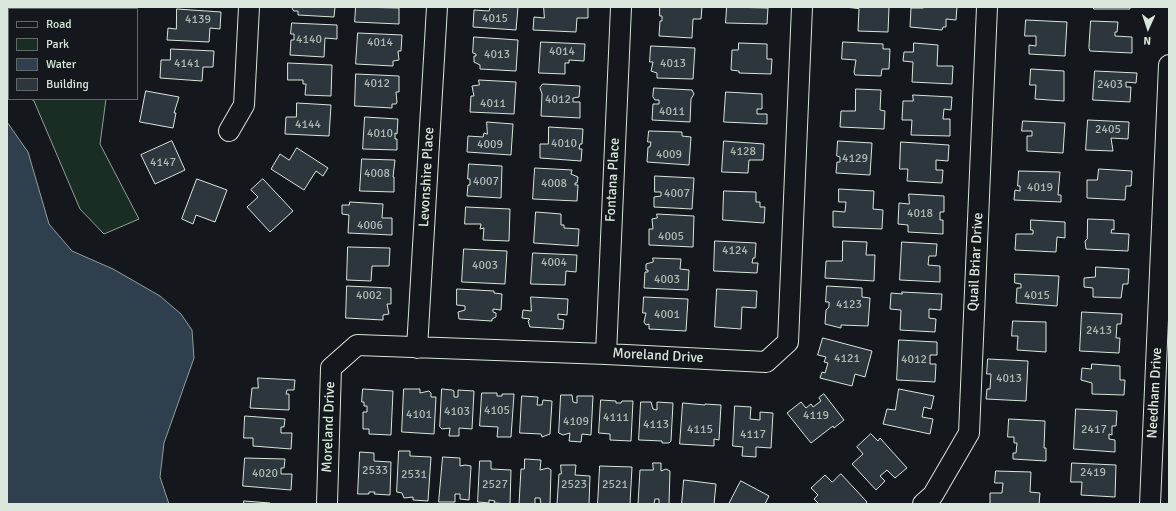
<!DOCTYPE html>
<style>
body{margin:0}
#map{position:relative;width:1176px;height:511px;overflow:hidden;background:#14181c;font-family:Signika,sans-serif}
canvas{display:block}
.frame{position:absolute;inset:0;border:8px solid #d8e6dc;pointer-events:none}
.legend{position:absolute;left:8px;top:8px;width:130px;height:92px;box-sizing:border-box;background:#14181c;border:1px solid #626a69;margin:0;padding:5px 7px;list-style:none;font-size:12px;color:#d8e6dc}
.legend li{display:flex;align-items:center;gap:8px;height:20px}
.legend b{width:20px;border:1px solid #626a69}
.north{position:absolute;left:1128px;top:8px;width:40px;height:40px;-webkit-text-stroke:3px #14181c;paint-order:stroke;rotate:183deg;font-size:11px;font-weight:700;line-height:16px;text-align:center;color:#d8e6dc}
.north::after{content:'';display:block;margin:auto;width:14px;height:18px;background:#d8e6dc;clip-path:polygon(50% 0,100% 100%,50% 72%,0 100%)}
</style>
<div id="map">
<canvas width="1176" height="511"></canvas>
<div class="frame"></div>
<ul class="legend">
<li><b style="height:5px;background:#14181c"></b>Road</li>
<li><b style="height:11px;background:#1a2d24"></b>Park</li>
<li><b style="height:11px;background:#2f3f4d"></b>Water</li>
<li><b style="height:11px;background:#2c363c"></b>Building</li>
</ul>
<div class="north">N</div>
</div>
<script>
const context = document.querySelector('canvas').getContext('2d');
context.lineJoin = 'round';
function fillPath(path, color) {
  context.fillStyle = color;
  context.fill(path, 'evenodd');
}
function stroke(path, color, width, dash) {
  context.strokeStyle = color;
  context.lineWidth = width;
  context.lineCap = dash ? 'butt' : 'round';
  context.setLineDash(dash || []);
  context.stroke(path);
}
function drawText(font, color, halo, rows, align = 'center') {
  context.font = font + ' Signika,sans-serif';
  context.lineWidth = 3;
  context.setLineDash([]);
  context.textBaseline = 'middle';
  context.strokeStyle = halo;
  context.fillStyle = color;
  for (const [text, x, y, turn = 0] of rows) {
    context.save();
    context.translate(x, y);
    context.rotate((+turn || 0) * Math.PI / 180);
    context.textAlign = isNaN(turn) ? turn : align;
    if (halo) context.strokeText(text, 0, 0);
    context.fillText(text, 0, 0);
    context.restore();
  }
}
const green = new Path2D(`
 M7,7H119L118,9H9V88H7Z
 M31,99H106L100,144L139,219L104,234L80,209L34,101Z`);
fillPath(green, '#1a2d24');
stroke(green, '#939e99', 1);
const water = new Path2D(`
 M7,122L28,152L49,224L72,251L113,269L160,296L181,314L192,330L194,358L164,443L160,477L169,504H7Z`);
fillPath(water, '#2f3f4d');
stroke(water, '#939e99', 1);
const building = new Path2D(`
 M292,7H335L334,17L298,15V11H294Z
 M356,7L399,8V24L355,22Z
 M492,7H518L516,30L473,27L474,10L489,11L490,8Z
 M544,7H588V18H577L576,32L533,30L534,17L544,18Z
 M660,7H702L701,19H693L692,38L659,36L660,21H662V16H660Z
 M727,7L768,8L767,24L726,23Z
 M845,7H889L888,32L858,31L859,9Z
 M923,7H957L956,20L946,19V27H943L942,30L910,27L911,8H923Z
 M1094,7H1130V9H1094Z
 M177,9L221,12L220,29L210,28L209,42L167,40L168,28L176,29Z
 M1026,20L1067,22L1065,56L1029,54V45L1036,46V36H1025Z
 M1091,21L1118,22L1117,32H1115V36L1132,37V53L1090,51L1089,48Z
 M292,23L337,25V39L325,38L324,57L290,55L291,40H294V34H291Z
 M358,33L402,35L401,51H398L399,60L393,61V66L356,64Z
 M474,37L518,40L516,71L480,69V65L474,62V56H476V54L473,53Z
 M541,42L585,44L584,61L569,60V63H565V74L539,73Z
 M843,42L883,44V49H890L889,69H882L881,76L855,75L854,72L856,60L842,59Z
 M739,43L767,44V59H772L771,74L739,73V71L731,70L732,50H738Z
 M914,43L938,45L937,66H953L952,84L912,82L913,62L903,61L904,52H913Z
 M651,46L695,48L693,79L657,78V73L651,71L653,62H650Z
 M171,49L214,51L213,67H203L202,81L160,78L161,60H170Z
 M288,63L332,65L331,96L305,95L306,84H303V80H288Z
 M1031,69L1064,71V101L1035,99L1036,85H1030Z
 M1095,71L1137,73L1136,83L1126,82V87H1131L1130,102L1093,100Z
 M356,74L399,76V92H396L397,102L396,104H392V108L355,106Z
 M479,80L516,82L514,114L470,112L471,96H474L472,86L479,85Z
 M543,84L580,86L579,97L573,98V102H580V118L541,116L542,94L540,88Z
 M654,88L692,90L694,94L691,99L690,122L652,120L653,104H659V100H655L653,97Z
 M856,89L881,90L880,110L885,111L884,129L840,127L841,111H855Z
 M146,91L179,97L174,113H176L173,128L140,122Z
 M726,92L762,94V109H757V114H767V124L724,122Z
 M913,95L952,97L951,110L944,109L943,119H950V136L911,135L912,120H902L903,101H913Z
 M297,103L331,105L329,136L285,134L286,117H296Z
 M365,117L398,119L397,134L395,133V139H397V150L363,149Z
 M1088,120L1129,122L1128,139L1111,138L1113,151L1086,150Z
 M1023,121L1065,123L1063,153L1027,151V136H1032V131H1022Z
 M487,122L513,124L511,155L467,152L468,136L483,137L484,133L487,134Z
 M549,127L583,129L582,144H580L579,149H582L581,161L540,158V144H548Z
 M649,131L682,132V136L691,137L689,165L647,162L648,147H650L651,142H648Z
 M172,141L185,170L155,184L141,155Z
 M724,141L764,144L763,160H749L748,173L722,172Z
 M838,141L872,143L870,175L836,173L837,162H840V157L837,156Z
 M901,142L949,145L948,161L936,160V170H943L942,183L907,181L908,169H900Z
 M297,148L328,168L323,176L316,171L304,190L271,169L280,154L289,160Z
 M362,159L395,160L393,177H394V192L360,191Z
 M469,164L502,166L501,198L467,196L468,185H470V179H468Z
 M535,168L572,170L571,174L578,177L577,183H575V185H578L577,201L533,199Z
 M1099,169L1132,171L1131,186H1126L1125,200L1087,198V180H1097Z
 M1019,171L1060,172L1058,195H1061V202L1014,200L1015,190L1020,191V186H1018Z
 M655,176L694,178L692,209L654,207V197L661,196V192H655Z
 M197,179L227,190L215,222L196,215L193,224L182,219Z
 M263,179L293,211L270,232L247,207L258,197L251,190Z
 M839,189L874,191L873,209L883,210L882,229L833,227V211L845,212L846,202H839Z
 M724,191L756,192V202H760V207H765L764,223L723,220Z
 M909,194L944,196V212H940V220H943V234L908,232V225L898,224L899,203L909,204Z
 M350,202L383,204L382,218H392V235L348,233L349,215L342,214V205H349Z
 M466,207L510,209L509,241L483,240L484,228L480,229L481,224H465Z
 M536,212L561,214V225H564V228L579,229L578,246L534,243Z
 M657,214L694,216L693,247L649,245V229H653L652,219L657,218Z
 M1088,219L1114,220V230L1112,229L1111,233L1129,234L1128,251L1086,249L1085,241L1087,239Z
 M1031,220L1065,222V238L1057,237L1056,252L1015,250L1016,234H1033V230H1031Z
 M715,241L756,243L755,258H753L752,263H758L757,273L714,271Z
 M843,241L867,242L866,255H875L874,281L825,278L826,261H842Z
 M902,242L937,244L936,256H929L928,265L940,266V282L900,280Z
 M348,247L390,248L389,266H372L371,281L347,280Z
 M464,249L507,251L505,284L462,282Z
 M533,253L577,255L576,272L566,271L565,285L531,284Z
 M653,258L681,259L680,269L689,270L688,290L644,288L645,272H648V270H646V264L653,262Z
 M1096,267L1129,269L1128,284H1123L1121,298L1093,297V288L1084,287V278L1095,277Z
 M1015,274L1059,276L1057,306L1016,303L1017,288H1021V284L1015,283Z
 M347,286L391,288V304H387L389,314L383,315V320L346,318Z
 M827,286L862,288V297L870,298L868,326L841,325V328L825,324L826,310L829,307V302H826Z
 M457,289L494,291V293L502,294L501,310L493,309V312L496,313V317L492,319V321L459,319L458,312L465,310V306L457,305Z
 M717,289L757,291L756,308L742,307L741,329L715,327Z
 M902,292L942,294L941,310L929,309V318L936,319L935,332L900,330L901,310L890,309L891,293L902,294Z
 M531,297L568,299L567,315L558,314V319L564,320L563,329L530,327L528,321L530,319L522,318L523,310L531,311Z
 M644,297L688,299L686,331L649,329V324L646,325L644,322L646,313H643Z
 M1082,312L1122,314L1121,324H1117L1116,338H1120L1119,353L1080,351Z
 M1013,321L1046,322V352L1017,350L1018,336H1012Z
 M823,338L872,351L865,377L855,374L852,386L820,378L822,372L825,373L828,363L824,362L826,357L818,355Z
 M899,340L937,342V355H930V364H936L935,382L897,380Z
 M988,359L1028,361L1026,401L986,399L987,389H990L991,374H987Z
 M1092,364L1120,366V380H1125L1124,395L1092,394V383L1081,380L1082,368L1091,369Z
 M258,378L295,380L294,390H287L286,394H289V410L250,408L252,388H258Z
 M363,389L393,391L391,435L369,434V429H363V412H367V406H364V402H362Z
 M404,389H420V393L429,391L431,393V397H436L434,434L402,432Z
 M442,389L452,390L454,391V397H458V390L474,391L472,429L459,428V436H449L450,428L442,429L440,427Z
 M899,389L934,396L931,409L924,407L922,417L933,419L930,434L883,424L887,409L895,410Z
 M482,393H497V396H502V394H514L511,437H497L498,427L480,426Z
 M824,394L844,420L834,428L833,426L811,443L787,413L801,402L806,408L811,404L813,407L821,401L819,398Z
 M561,395H572L573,402L577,403V396H593L591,435L582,434L581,442L569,441L570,433L563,435L559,433Z
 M522,396L538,397L537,405H542L543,400L552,401L550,434L542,437L541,434L520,433Z
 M601,400L616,401V403H621L622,401H633L631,441L610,440V434L599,433Z
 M641,402H651L653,409L657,410V402L673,403L671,441L669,443H662V441L639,440Z
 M683,403L705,405V404L721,405L719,440L714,439V446L680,444Z
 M735,406L751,407L750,419L760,420V412L773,413L771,448L756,447V457L742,456L743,447L733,446Z
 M1076,409L1117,411L1116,426H1112V435L1109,434V439L1115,440V452L1074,449Z
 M245,416L285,419L284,427H281V433H292L291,449L253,446V438H244Z
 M1009,419L1045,421L1044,448H1046V461L1013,459V453H1016L1017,443H1014V437H1008Z
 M871,434L878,441L880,438L907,468L895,478L887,470L880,476L885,481L876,490L852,464L863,454L857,447Z
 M399,451H410V456L431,457L428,501L413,500V497L404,498L402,493L397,492Z
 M360,452L374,453V461L391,462L390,495L374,494L375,492H369V494H358Z
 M443,457L460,458V466L465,465L471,466L469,500L460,499V494H455V502H439Z
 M245,458L285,459L284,468H281V474H292L291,490L243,486Z
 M525,459L541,460L540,470L548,468L551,470L550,504H541L540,498H535V504H519L521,469H524Z
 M480,461H491V469L511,470L510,504L494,503L495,501L489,500V503L478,502Z
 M653,463H661V471L666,469L670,471L669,504H659V499H655L654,504H638L640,470H653Z
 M1072,463L1116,465L1115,497L1081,495L1082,482H1071Z
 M561,465H576L575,475L590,476L589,504H557L559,474H561Z
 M600,466L632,467L630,504H598Z
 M996,471L1031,472L1030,492L1040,493L1039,504H990V493H1002L1003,483H995Z
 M841,474L867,502L865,504H819L814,499L818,495L811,488L825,475L832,482Z
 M684,480L716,484L714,504H682Z
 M741,481L769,496L765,504H729Z
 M244,501L270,503L269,504H244Z`);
fillPath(building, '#2c363c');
stroke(building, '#d8e6dc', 1);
const minor = new Path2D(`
 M229,131L244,105L249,7
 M417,348L437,7
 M606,354L621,7
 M327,504L331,368L357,345L606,354L766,362L788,342L802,7
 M923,504L933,495L969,433L987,7
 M1150,504L1169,65`);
stroke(minor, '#d8e6dc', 22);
stroke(minor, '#14181c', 20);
drawText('12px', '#adbab4', null, [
 ["4015",495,19],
 ["4139",198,20],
 ["4140",309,40],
 ["4014",380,43],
 ["4014",562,52],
 ["4013",497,55],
 ["4141",187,64],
 ["4013",673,64],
 ["4012",377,84],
 ["2403",1110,85],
 ["4012",558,100],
 ["4011",493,104],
 ["4011",672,112],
 ["4144",308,125],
 ["2405",1108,130],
 ["4010",380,134],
 ["4010",564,144],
 ["4009",490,145],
 ["4128",743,152],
 ["4009",669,155],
 ["4129",855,159],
 ["4147",163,163],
 ["4008",377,174],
 ["4007",486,182],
 ["4008",554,184],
 ["4019",1040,188],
 ["4007",677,194],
 ["4018",920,214],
 ["4006",370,226],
 ["4005",671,237],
 ["4124",735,251],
 ["4004",554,263],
 ["4003",485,266],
 ["4003",667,280],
 ["4002",369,296],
 ["4015",1037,296],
 ["4123",849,305],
 ["4001",667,315],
 ["2413",1099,331],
 ["4121",847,359],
 ["4012",914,360],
 ["4013",1009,379],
 ["4105",497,411],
 ["4103",457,412],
 ["4101",419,415],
 ["4119",816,416],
 ["4111",616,418],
 ["4109",576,422],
 ["4113",656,425],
 ["4115",700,430],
 ["2417",1094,430],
 ["4117",753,435],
 ["2533",375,471],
 ["2419",1093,473],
 ["4020",265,474],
 ["2531",414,475],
 ["2527",495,485],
 ["2523",574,485],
 ["2521",615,485]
]);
drawText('14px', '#d8e6dc', '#14181c', [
 ["Levonshire Place",427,177,-87],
 ["Fontana Place",613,180,-87],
 ["Quail Briar Drive",976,262,-87],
 ["Moreland Drive",658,356,3],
 ["Needham Drive",1155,393,-87],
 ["Moreland Drive",329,427,-88]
]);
</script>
